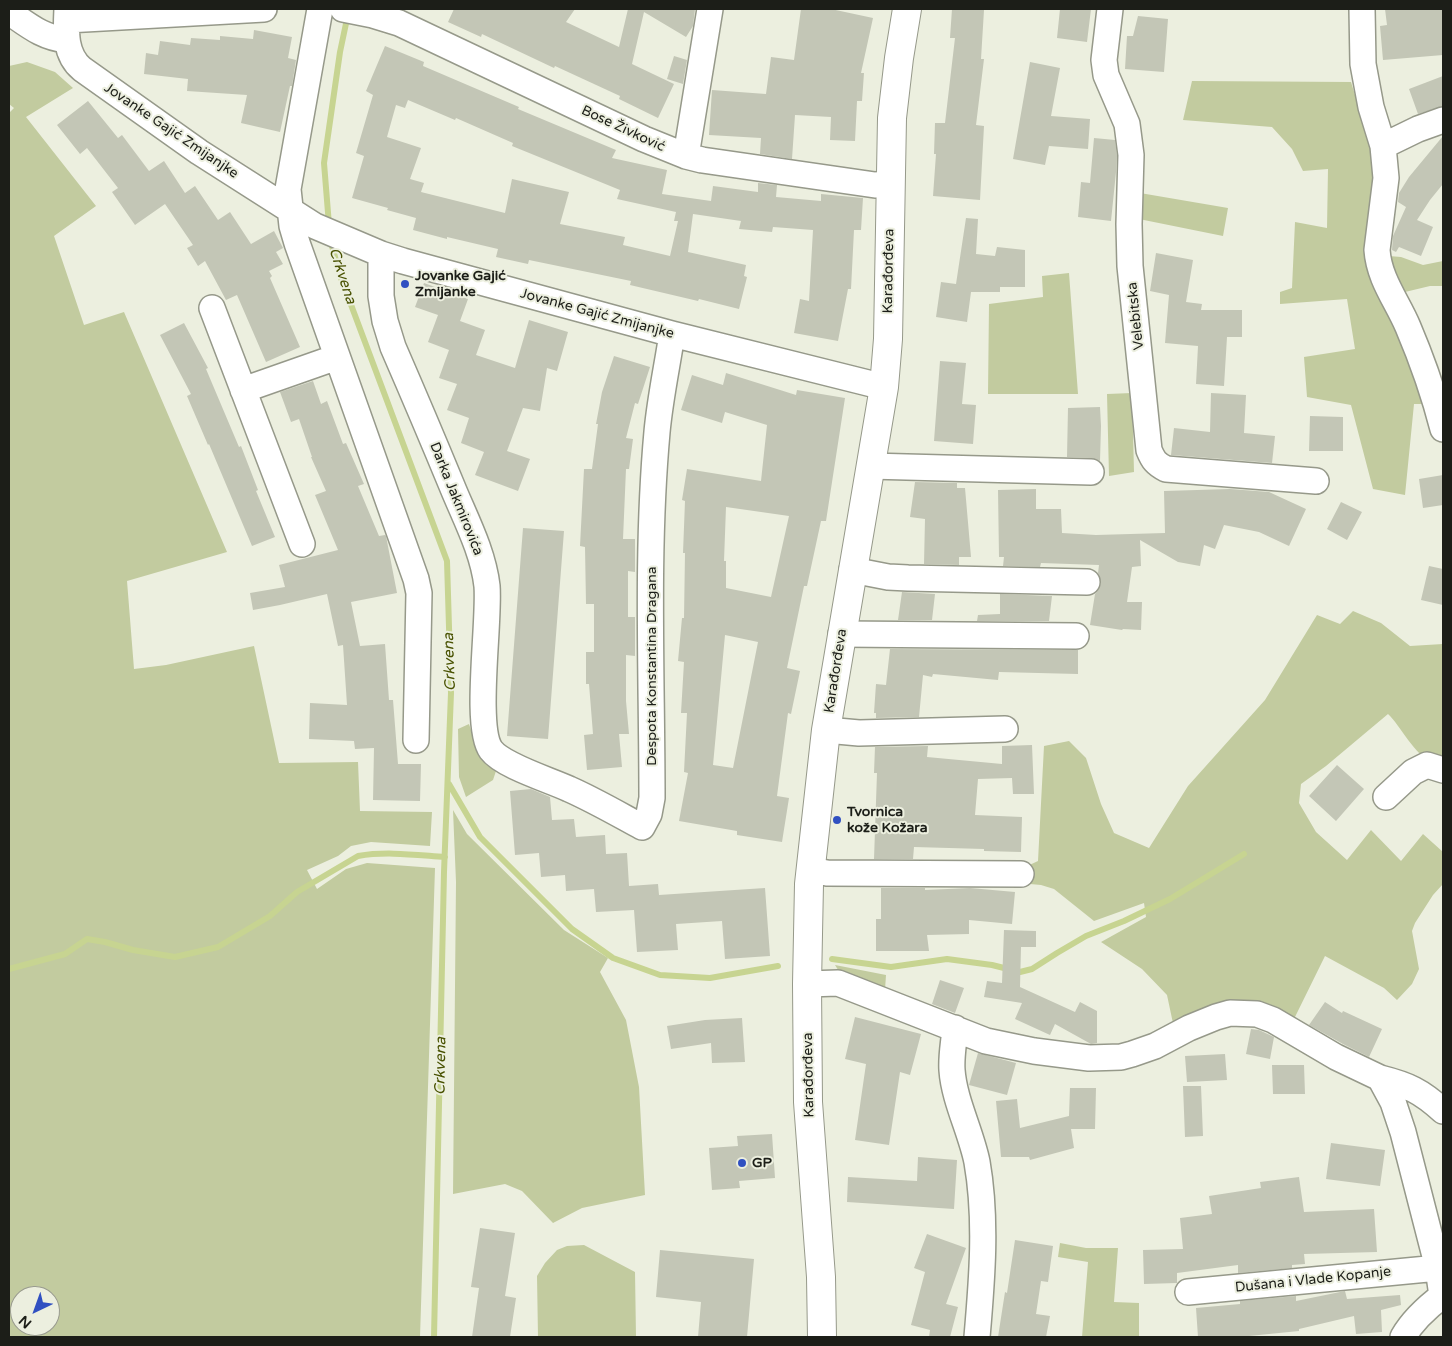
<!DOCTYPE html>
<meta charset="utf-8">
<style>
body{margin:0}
#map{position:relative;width:1452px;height:1346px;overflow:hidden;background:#ecefdf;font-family:"Varela Round",sans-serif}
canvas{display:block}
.frame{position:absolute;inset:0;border:10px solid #1c1e18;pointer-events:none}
.north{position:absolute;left:10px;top:1286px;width:50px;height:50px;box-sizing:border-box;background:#ecefdf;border:1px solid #999b8f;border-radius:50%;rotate:222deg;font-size:14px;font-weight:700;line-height:20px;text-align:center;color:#1c1e18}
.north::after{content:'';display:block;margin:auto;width:18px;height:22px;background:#3050c1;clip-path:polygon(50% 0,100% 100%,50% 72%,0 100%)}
</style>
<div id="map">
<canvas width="1452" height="1346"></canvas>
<div class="frame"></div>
<div class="north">N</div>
</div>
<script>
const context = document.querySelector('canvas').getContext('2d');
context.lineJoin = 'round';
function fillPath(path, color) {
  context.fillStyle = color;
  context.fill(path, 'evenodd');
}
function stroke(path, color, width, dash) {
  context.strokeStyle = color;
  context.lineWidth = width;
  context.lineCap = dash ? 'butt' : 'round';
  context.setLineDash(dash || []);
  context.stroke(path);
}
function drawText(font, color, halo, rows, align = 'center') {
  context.font = font + ' "Varela Round",sans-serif';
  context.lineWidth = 4;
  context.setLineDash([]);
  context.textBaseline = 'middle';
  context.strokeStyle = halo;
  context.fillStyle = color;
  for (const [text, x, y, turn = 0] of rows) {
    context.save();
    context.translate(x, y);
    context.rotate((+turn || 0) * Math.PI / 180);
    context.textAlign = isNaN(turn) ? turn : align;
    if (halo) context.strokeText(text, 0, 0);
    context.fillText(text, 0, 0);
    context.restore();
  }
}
fillPath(new Path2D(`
 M27,62L55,72L73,88L26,117L96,206L54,236L84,325L124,312L227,552L127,581L134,669L166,665L254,646L279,763L358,762L360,811L432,812L430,846L371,842L351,846L338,856L307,870L317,889L346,869L367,863L435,868L420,1337H9V113L14,108L9,104V66ZM20,1296H50V1326H20Z
 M1192,81L1351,82L1372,151L1375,183L1373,220L1430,404H1414L1405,495L1373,489L1351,405L1307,397L1304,357L1355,349L1347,299L1280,304V292L1292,288L1295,222L1327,228L1328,169L1303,171L1292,149L1272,127L1183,120Z
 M1140,193L1228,208L1223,236L1134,218Z
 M1389,256L1401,257L1423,265L1443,261V286H1430L1405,292L1395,280Z
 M1069,273L1078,394H988L989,304L1043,297L1042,276Z
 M1132,393L1134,472L1109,476L1107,394Z
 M1353,611L1381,623L1410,646L1443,644V762C1440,762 1435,762 1431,761C1416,757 1400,725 1388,714L1326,766L1301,784L1299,803L1316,832L1347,860L1371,830L1401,861L1423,834L1443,852V884L1433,895L1415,923L1412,931L1419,969L1412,984L1397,1000L1384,988L1325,956L1294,1019L1174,1028L1167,995L1142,969L1101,942L1146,917L1144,903L1094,921L1054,889L1041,885L1030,884L1023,868L1038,861L1044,746L1069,741L1086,758L1101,804L1114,833L1149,848L1188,786L1265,700L1317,615L1340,624Z
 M469,724L474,739L498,765L493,780L466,797L459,777L458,729Z
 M453,810L467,834L564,930L608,958L600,972L626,1020L639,1087L645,1195L582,1208L553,1223L522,1191L505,1184L453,1194L456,882Z
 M835,965L886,975L885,990L840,973Z
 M1060,1243L1086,1248H1118L1114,1302L1139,1303V1337H1082L1088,1262L1058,1257Z
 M584,1245L635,1272L636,1337H538L537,1276L545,1263L557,1250L567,1246Z`), '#c2cb9f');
stroke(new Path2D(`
 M329,225L324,163L340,52L348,14
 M330,239L341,278L447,561L451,693L444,872L434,1337
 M449,784L480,837L572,929L613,958L660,975L710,978L778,966
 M832,959L891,967L947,959L992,965L1020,972L1032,969L1057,953L1086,936L1124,921L1170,899L1244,854
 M9,969L65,954L87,939L105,942L133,950L175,957L218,947L270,916L297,892L358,856C387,851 416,855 445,857`), '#c7d491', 6);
fillPath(new Path2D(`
 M454,9H575L566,22L619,47L628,9H695L693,26L686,37L644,12L632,64L674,84L658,118L619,99L620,96L555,66L554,68L482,34L481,37L448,22Z
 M801,9H831L873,18L861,73H864L862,101H857L855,141L830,140L831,117L795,115L792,159L760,154L761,138L709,135L712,90L766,94L771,57L794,60Z
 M952,9L984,10L981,59H984L976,125L984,126L980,200L933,196L936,154H934L935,123H945L955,38H950Z
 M1060,9H1091L1087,42L1057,38Z
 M1385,9H1443V55L1383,60L1380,26L1387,25Z
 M1138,16L1168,19L1164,72L1125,69L1127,36H1133Z
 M254,30L292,37L288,58L296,60L292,86H290L280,132L241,123L247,95L187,91L188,79L144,74L146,53L158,55L160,41L190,45L191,38L220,40V36L253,39Z
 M385,46L424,62L423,66L519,107L518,109L616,150L612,158L667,170L662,194L711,201L713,186L758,192V183L777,185L776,197L821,201V194L863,198L861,230H854L851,289H848L838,341L794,333L800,299L809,301L813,230L773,227L772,232L739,229L741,221L693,214L688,252L746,265L744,276L747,277L739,309L699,299L698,301L630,285L631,281L529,260L528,264L496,257L498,249L447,237V239L413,230L416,218L387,210L388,208L352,198L364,156L356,153L373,95L366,91ZM408,100L455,120L456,118L513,143L512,146L620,190L617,199L676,212L674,221H678L670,256L623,245L625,237L560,224L569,192L512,179L505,213L421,192L424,183L410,179L421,148L387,137L396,105L405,108Z
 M674,56L687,60L683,84L667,79Z
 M1030,62L1060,68L1051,116L1090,119L1088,149L1049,146L1045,165L1013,159Z
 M1443,76V106L1418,114L1409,89Z
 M88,101L118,138L122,135L149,171L164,161L185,193L195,186L218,220L230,212L251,244L274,231L283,248L276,252L283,264L269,271L272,276L270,278L300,347L266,362L237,295L226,300L205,261L198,266L187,248L193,245L165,204L135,225L112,192L118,188L87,148L80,154L57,125Z
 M1443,136V184L1430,200L1417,220L1433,227L1421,256L1399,247L1396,252L1392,250L1393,236L1406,207L1398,202L1399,193L1409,177Z
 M1094,138L1115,140L1117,156L1116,172L1111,221L1078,217L1081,182L1090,183Z
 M966,218L978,219L976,254L995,256L997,247L1025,250V287H1000V292H971L967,322L936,317L941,282L956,284Z
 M1156,253L1193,260L1186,302L1202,304L1201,310H1242V337H1227L1224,386L1196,384L1198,346L1165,343L1169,295L1150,291Z
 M424,283L468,299L460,321L485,330L476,355L515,368L529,320L568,332L557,371L547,368L540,411L523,408L507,451L530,459L518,491L475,475L484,452L461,443L469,418L447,410L457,384L439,378L449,350L428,342L438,315L415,307Z
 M184,323L208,368L206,369L239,447L241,446L258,490L256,491L275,537L252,546L209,444L208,445L187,396L191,394L160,335Z
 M614,356L650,367L638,404L635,403L626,438L633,439L629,469H626L623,539H635V572L628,571V617H635V656L626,655V701L629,734H619L622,767L587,770L584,735L593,734L589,684H586V652H594V604H586L585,547L580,546L584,469H592L598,424H596L602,392Z
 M940,361L966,363L962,404L976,405L973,444L934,441Z
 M726,373L796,395L797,390L845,398L826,521H821L807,586H804L787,668L800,671L791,714L788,713L777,796L789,798L782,842L737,835V831L679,821L688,773L684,772L687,713H681L684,662L678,661L682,618H684L685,553H683L685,501L682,500L687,469L761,481L767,425L725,412L722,423L681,410L692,375L723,385ZM726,507L789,516L771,597L726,588V561H724ZM725,635L758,642L733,768L713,765Z
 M313,381L321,404L327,401L343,444L346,443L364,484L358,486L379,536L385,535L386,536L397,593L351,602L360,646L385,644L389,700H393L398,764H421L420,801L373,800L374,748L355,749L354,741L309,739L310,703L347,705L343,645L338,646L327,594L280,605L253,610L250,593L285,587L279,565L338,550L315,495L326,491L311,457H312L299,419L291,422L280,392Z
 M1211,393L1246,395L1244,433L1275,436L1272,463L1171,455L1174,428L1210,432Z
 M1100,407L1101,426L1100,461L1091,458L1067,457L1068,408Z
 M1310,416L1343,417V451H1309Z
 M1443,475V505L1423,508L1419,479Z
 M915,482L957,483V488H965L971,557H959V565L924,564L925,519L910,517Z
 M1036,489V509H1061L1062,533L1096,535L1165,533L1164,491L1230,489L1269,492L1306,509L1289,546L1259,532L1224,525L1215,549L1204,545L1200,566L1178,562L1140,540L1141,566L1132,567L1127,602H1142L1141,630L1123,629L1122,630L1090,625L1095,594L1099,589L1101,583L1098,573L1099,565L1041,563L1040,567L1003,566L1004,557H999L998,490Z
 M1341,502L1362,512L1347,540L1327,529Z
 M523,528L564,531L548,739L507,736Z
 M1429,566L1443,569V605L1421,600Z
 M902,592L935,594L932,620H898Z
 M1000,594L1052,596L1049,621H977L978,615L1000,614Z
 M890,649L1078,650V674L999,672L998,680L933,674L932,677L923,675L919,717L876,718V713H874L876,684L886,685Z
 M1032,745L1034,794H1013L1012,778L978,779L975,815L1022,817L1021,852L984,851V849L914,847L913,859H874L877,773H874L875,747L928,746L927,757L1002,764V746Z
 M1337,765L1364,789L1336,821L1309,796Z
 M531,789L550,797L552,820L574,819L576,837L605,835L606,854L627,853L629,886L658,884L659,895L765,888L770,956L725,959L722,921L676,924L678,950L637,952L634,910L596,912L594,889L566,891L565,875L541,877L539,853L515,855L510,791Z
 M881,888H925V890L970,888L1015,892L1012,924L969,920V934L927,935L929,951H876V919H881Z
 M1004,930L1036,931V947H1021L1020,987L1075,1012L1080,1002L1097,1011V1043L1091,1044L1055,1024L1050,1035L1015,1019L1022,1003L984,997L987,981L1002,983Z
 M940,980L964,988L955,1013L932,1004Z
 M1325,1002L1342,1013L1343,1011L1382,1029L1369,1057L1343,1044L1309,1025Z
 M855,1017L921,1034L910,1075L900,1072L889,1145L855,1140L866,1064L845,1059Z
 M742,1018L745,1062L712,1063L711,1043L671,1049L667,1026L705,1020Z
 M1251,1029L1259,1030L1274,1037L1270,1059L1246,1054Z
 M978,1053L1016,1063L1007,1095L969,1085Z
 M1225,1054L1227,1080L1187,1082L1185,1056Z
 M1272,1065H1304L1305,1094H1273Z
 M1183,1086H1201L1203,1136L1185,1137Z
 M1070,1088H1096L1095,1129H1071L1074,1148L1030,1160L1029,1157H1001L996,1101L1017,1099L1020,1128L1069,1116Z
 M772,1134L775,1178L739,1181L740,1188L712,1190L709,1148L738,1146L737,1136Z
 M1331,1143L1385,1150L1380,1186L1326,1179Z
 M918,1157L957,1160L954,1209L847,1202L848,1177L917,1181Z
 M1299,1177L1304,1212L1374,1209L1377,1252L1304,1254L1305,1264L1292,1265V1268L1238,1273V1265L1177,1273V1283L1144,1284L1143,1250L1183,1249L1180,1218L1212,1214L1209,1196L1261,1188L1260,1182Z
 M480,1228L515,1233L505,1296L516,1298L510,1337H472L479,1288L471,1287Z
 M927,1234L966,1248L946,1304L958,1307L950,1337H929L930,1330L911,1325L925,1272L914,1268Z
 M1015,1240L1053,1246L1048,1282L1041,1281L1036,1314L1050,1316L1046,1337H998L1005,1292L1007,1293Z
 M660,1250L754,1259L747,1337H698L701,1302L656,1297Z
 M1345,1291L1347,1299L1400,1295L1401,1305L1381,1310L1382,1332L1356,1334L1354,1316L1299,1329V1331L1239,1337H1198L1196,1308L1240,1304V1301L1296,1296V1301Z`), '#c3c6b6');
const minor = new Path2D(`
 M67,9C66,30 64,54 82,69L199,152L315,226L381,254L403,261L672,334L884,387
 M320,9L288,189L292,226L297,243L416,579L419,593L416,740
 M343,9L373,15L399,23L644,139L686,156L702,160L875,185L890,184
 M1110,9L1104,60L1106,75L1127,124L1131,155L1129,224L1130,266L1149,450C1153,460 1156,464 1166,469L1316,481
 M1362,9L1363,64L1371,107L1383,146L1386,178L1377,250C1379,279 1397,301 1408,327C1422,360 1434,394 1443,429
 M9,12C28,25 43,38 67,40
 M67,20L264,9
 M1383,146L1418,129L1443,120
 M686,156L710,9
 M381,254V296L385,321L393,347C413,393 433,440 452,486C465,518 483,551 487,586C490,621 474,727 491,750C503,766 550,780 569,789C594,800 618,814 642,827L649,814L652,798C652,676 646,553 657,432C660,399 667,367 672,334
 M212,308L302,544
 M243,390L337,357
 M870,466L1091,472
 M852,570L888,577L908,578L1087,582
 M841,634L1076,636
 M826,730L859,733L1005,729
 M1386,797L1413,772L1427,765L1443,770
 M810,870L827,873L1021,874
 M807,984L838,983L986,1041L1034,1051L1089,1058L1121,1057L1132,1054L1155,1046L1189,1028L1216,1017L1230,1013L1257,1014L1273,1020L1336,1057L1380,1078L1393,1102L1403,1132L1438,1268L1442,1296C1426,1308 1413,1320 1403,1337
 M955,1028C954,1042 951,1056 952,1070C954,1100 971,1132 977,1162C987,1219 982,1280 977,1337
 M1380,1078C1408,1085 1421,1091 1443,1111
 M1188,1292L1438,1268`);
const major = new Path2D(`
 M822,1337L821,1277L808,1102L807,984L809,884L826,730L884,387L888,339L892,118L899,58L907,9`);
stroke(minor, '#96998a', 28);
stroke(major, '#96998a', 30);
stroke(minor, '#fff', 25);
stroke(major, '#fff', 28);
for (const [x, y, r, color] of [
 [405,284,5,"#3050c1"],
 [837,820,5,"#3050c1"],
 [742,1163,5,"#3050c1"]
]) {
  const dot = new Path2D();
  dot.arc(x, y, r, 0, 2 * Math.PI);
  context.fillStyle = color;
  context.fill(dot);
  stroke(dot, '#ecefdf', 2);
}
drawText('14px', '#1c1e18', '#ecefdf', [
 ["Bose Živković",623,129,25],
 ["Jovanke Gajić Zmijanjke",171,131,34],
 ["Karađorđeva",889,271,-89],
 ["Jovanke Gajić Zmijanjke",597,314,15],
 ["Velebitska",1136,316,-96],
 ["Darka Jakmirovića",456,499,68],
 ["Despota Konstantina Dragana",652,666,-90],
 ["Karađorđeva",836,671,-81],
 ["Karađorđeva",809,1075,-91],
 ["Dušana i Vlade Kopanje",1313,1280,-6]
]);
drawText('bold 14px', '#1c1e18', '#ecefdf', [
 ["Jovanke Gajić",415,276],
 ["Zmijanke",415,292],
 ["Tvornica",847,812],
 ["kože Kožara",847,828],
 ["GP",752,1163]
], 'left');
drawText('italic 15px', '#495202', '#ecefdf', [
 ["Crkvena",342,276,72],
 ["Crkvena",450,662,-92],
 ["Crkvena",441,1066,-89]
]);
</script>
